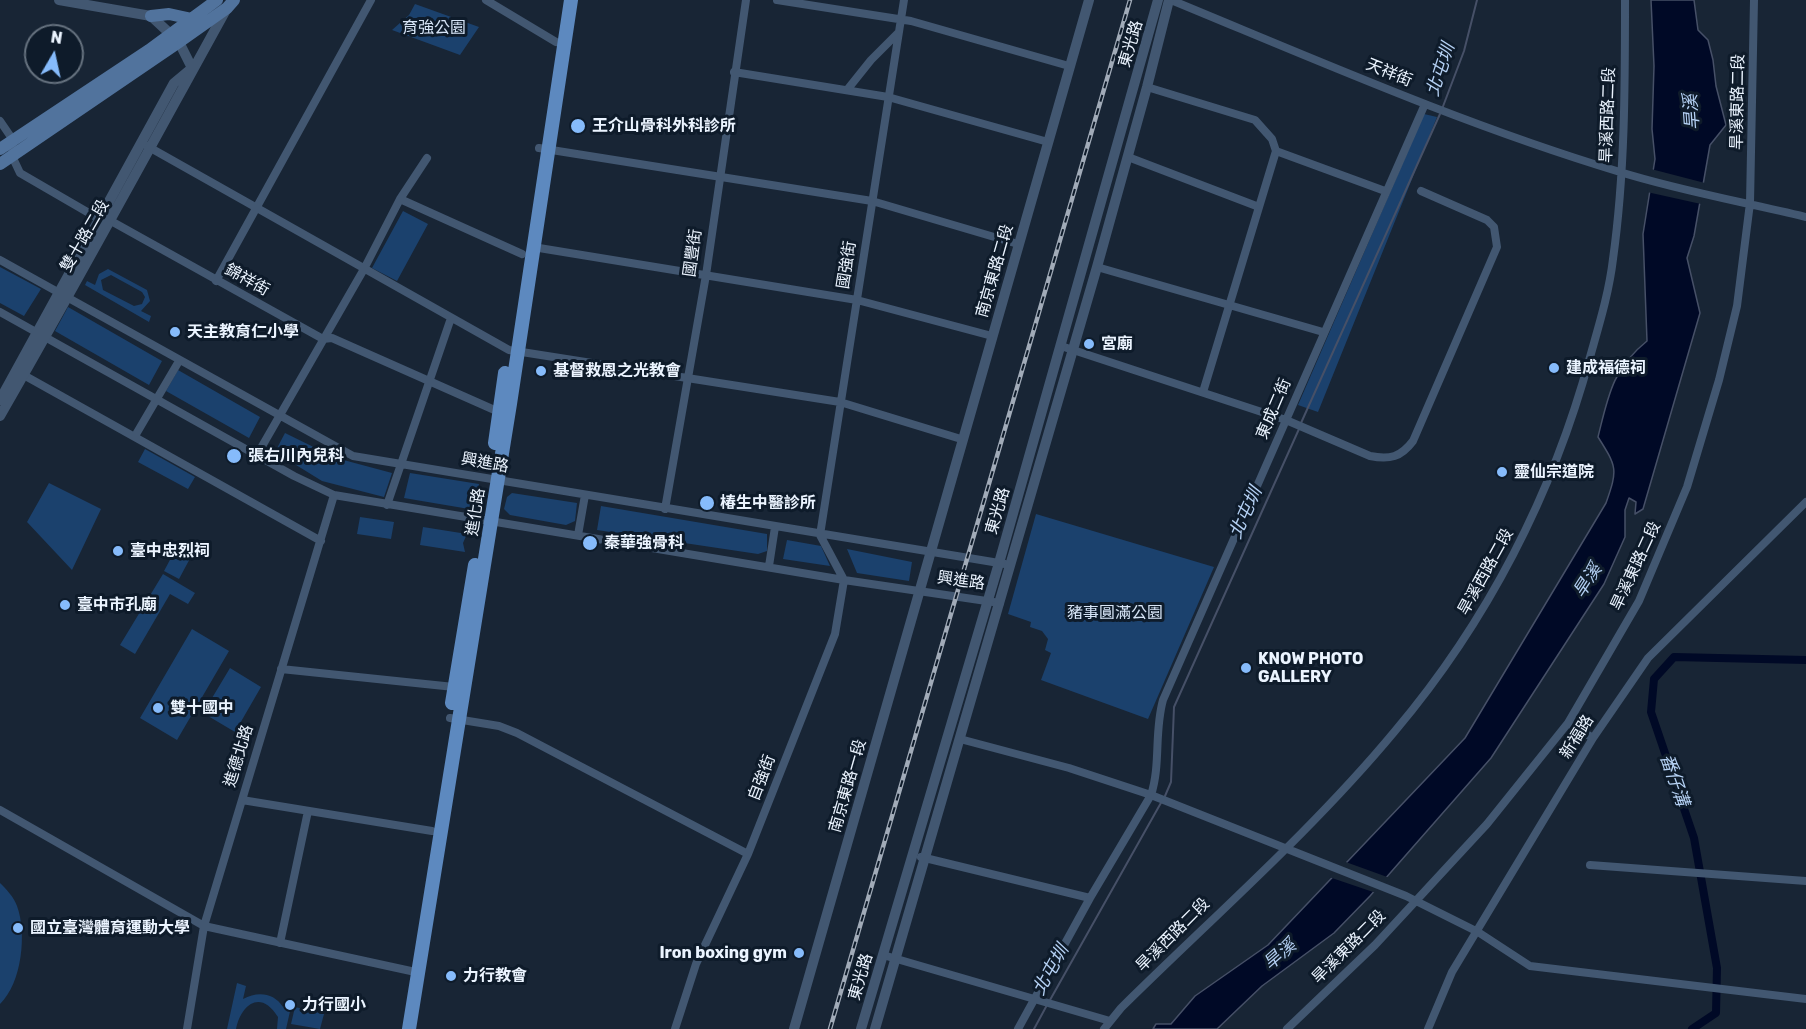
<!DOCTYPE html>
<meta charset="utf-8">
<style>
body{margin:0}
#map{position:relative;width:1806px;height:1029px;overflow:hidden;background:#182535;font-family:Rubik,sans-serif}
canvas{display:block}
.north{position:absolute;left:24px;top:24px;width:60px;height:60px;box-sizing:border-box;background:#0e1b2a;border:2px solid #66727f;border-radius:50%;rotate:9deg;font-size:16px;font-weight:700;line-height:24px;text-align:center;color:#ebf4ff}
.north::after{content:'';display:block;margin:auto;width:21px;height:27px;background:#86bbfb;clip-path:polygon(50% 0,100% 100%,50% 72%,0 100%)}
</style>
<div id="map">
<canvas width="1806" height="1029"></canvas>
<div class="north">N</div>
</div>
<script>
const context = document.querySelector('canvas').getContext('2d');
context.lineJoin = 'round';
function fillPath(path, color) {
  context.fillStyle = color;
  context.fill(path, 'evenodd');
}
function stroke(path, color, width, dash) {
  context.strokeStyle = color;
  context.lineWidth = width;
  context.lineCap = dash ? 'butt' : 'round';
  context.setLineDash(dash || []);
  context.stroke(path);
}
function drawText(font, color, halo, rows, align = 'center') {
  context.font = font + ' Rubik,"Noto Sans TC",sans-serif';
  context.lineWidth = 6;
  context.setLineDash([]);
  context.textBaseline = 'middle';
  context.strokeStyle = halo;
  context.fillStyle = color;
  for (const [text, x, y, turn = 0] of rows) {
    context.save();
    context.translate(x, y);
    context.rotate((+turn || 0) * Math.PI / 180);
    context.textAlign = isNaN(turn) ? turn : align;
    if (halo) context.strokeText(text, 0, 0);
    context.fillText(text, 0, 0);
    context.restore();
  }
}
fillPath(new Path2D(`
 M415,4L479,27L460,55L392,30L409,15Z
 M1424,114L1437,117L1318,412L1298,405Z
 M403,211L428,224L397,281L372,268Z
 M0,267L41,289L24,316L0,303Z
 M108,269L147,290L150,301L141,311L151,316L149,322L85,285L87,281L95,285L99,274ZM111,275L142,292L145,297L142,304L134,306L103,290L101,280Z
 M68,307L162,361L149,385L55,331Z
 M178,370L260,417L249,438L166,391Z
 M285,433L336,458L392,473L384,497L322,481L275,452Z
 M145,449L195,477L188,489L138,462Z
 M410,473L479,484L475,510L404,498Z
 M49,483L101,509L72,570L27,522Z
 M512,493L577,503L575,521L566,525L510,515L504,509L507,497Z
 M601,506L767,534V551L758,554L597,530Z
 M1036,514L1214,567L1148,719L1041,680L1051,653L1045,650L1048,639L1042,631L1030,627L1031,622L1008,614Z
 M360,517L394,522L391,539L357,534Z
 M423,527L467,534L463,543L465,552L420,545Z
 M787,540L821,546L830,566L783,559Z
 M179,543L194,551L179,579L164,571Z
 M847,549L912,562L909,581L857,573Z
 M163,574L195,593L188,604L170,594L135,654L120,645Z
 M192,629L229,651L177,740L140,718Z
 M230,668L261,687L235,732L203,713Z
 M0,883C6,889 14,897 17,906C27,933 22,983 0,1004Z
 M237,983L246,986L243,999C258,991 274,993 283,1007L284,1005L291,1007L286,1029H277L278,1017C261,989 241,1004 236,1029H227Z
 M295,1007L324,1014L320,1029L291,1024Z`), '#1b416d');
const water = new Path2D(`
 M1651,0H1694L1698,30L1708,40L1713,60L1716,86L1726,125L1710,145L1694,236L1687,258L1700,313L1643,509L1635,514L1636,502L1629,498L1625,510V537L1604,584L1491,758L1370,896L1334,933L1262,986L1217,1029H1153L1156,1024H1171L1195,996L1268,945L1465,738L1606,503C1618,469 1617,467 1598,437C1608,397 1612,369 1647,341L1643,234L1655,159L1652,129L1654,66Z`);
fillPath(water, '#000926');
stroke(water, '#465067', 1.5);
fillPath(new Path2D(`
 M1651,169L1705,183L1701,204L1647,192Z
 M1343,861L1390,878L1376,893L1329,877Z`), '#182535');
stroke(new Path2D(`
 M1442,109L1464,51L1477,0
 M1301,423L1440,114
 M1165,796L1171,782L1174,707L1299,429
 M1050,1000L1162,801
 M1034,1029L1047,1005`), '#465067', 2);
stroke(new Path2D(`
 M1692,1029L1716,1013L1717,968L1694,838L1651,712L1654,679L1674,657L1806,660`), '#000926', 8);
stroke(new Path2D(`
 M486,0L556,42
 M777,0L911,21L1069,66
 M1171,0C1319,61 1467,126 1620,172C1681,191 1744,202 1806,217
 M734,72L888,97L1048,142
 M1147,87L1255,120L1272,139L1276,151L1385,191
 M847,90L871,60L898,33
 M0,121L13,140L12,156L20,173L101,220L111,221L323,339L332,338L499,412
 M147,146L509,350L840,402L961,439
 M539,148L872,201L1018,244
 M1128,157L1259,207
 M400,199L522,254
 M533,247L857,300L992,336
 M0,260L353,456L1005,564
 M1097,267L1323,332
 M216,281L371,0
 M0,312L294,476L334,495L844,580L1000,603
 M1061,346L1286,420L1370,456C1390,460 1401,457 1413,441L1497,247L1494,227L1487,220L1421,191
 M20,373L321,541
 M1203,392L1276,151
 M135,436L179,361
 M257,455L364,269L400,199L427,158
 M387,505L451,318
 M665,509L706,275L746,0
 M578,535L585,495
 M769,566L775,527
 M281,669L454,687
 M450,718L499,726L517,733L748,854
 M1568,723L1593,738
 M960,739L1069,768L1151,795L1406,896L1478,932L1530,966L1806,999
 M242,800L432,831
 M0,810L204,926L420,973
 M921,857L1090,898
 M1590,865L1806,881
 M280,943L308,811
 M883,955L1110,1021
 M187,1029L204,926L334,495
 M675,1029L696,964L748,854L835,634L844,580L820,535L904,0
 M1018,1029L1090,898L1151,795C1161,764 1154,732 1163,700L1425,104
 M1104,1029L1121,1008C1213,917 1312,831 1395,731C1487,622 1553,494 1590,357C1599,325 1609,293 1613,259C1625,173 1625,87 1625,0
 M1287,1029L1375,945L1487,824L1568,723L1639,601L1687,487L1719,380L1737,306L1750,203L1754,0
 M1428,1029L1452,972L1593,738L1648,658L1806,502`), '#425771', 8);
stroke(new Path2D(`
 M0,400L174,83L192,68L179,42L151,16L59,0
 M0,416C78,281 152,144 227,8
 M794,1029L1089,0
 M861,1029L999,563L1158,0
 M875,1029L1097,267L1147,87L1169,0`), '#425771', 10);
stroke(new Path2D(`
 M151,16L169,14L192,19
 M0,149L149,50L217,0
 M0,164L179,42L227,8L234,0`), '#51739d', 12);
stroke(new Path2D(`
 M495,443L505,373
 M452,703L475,565
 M409,1029L510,404L571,0`), '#5d89bf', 14);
const rail = new Path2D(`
 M830,1029L1130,0`);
stroke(rail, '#a1abb8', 4.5);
stroke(rail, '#0e1b2a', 2, [7]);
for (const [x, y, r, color] of [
 [578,126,8,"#86bbfb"],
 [175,332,6,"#86bbfb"],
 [1089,344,6,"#86bbfb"],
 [1554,368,6,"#86bbfb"],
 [541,371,6,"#86bbfb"],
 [234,456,8,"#86bbfb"],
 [1502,472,6,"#86bbfb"],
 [707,503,8,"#86bbfb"],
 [590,543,8,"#86bbfb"],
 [118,551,6,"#86bbfb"],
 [65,605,6,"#86bbfb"],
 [1246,668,6,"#86bbfb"],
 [158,708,6,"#86bbfb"],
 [18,928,6,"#86bbfb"],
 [799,953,6,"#86bbfb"],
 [451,976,6,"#86bbfb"],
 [290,1005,6,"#86bbfb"]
]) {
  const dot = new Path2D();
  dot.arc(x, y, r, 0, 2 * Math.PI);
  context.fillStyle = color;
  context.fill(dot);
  stroke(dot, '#0e1b2a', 2);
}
drawText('16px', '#d6e4f6', '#0e1b2a', [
 ["育強公園",434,28],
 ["豬事圓滿公園",1115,613]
]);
drawText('16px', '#ebf4ff', '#0e1b2a', [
 ["東光路",1131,44,-74],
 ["天祥街",1389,73,22],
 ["旱溪東路二段",1738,102,-89],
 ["旱溪西路二段",1608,115,-88],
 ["雙十路二段",85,236,-60],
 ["國豐街",693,253,-82],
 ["國強街",847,265,-81],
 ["南京東路二段",995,271,-74],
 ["錦祥街",247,280,29],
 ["東成二街",1274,409,-67],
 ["興進路",485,463,10],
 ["東光路",998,511,-74],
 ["進化路",476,512,-81],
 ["旱溪東路二段",1636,566,-65],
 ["旱溪西路二段",1486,572,-61],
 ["興進路",961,581,8],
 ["新福路",1577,737,-58],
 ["進德北路",239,756,-73],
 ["自強街",762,778,-69],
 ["南京東路一段",848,786,-74],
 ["旱溪西路二段",1173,935,-45],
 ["旱溪東路二段",1349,947,-45],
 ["東光路",861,977,-74]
]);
drawText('bold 16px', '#ebf4ff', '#0e1b2a', [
 ["王介山骨科外科診所",592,126],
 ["天主教育仁小學",187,332],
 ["宮廟",1101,344],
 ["建成福德祠",1566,368],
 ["基督救恩之光教會",553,371],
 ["張右川內兒科",248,456],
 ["靈仙宗道院",1514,472],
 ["椿生中醫診所",720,503],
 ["秦華強骨科",604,543],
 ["臺中忠烈祠",130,551],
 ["臺中市孔廟",77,605],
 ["KNOW PHOTO",1258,659],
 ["GALLERY",1258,677],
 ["雙十國中",170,708],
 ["國立臺灣體育運動大學",30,928],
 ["Iron boxing gym",787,953,"right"],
 ["力行教會",463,976],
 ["力行國小",302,1005]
], 'left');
drawText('italic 18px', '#b4d0f3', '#0e1b2a', [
 ["北屯圳",1441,70,-72],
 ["旱溪",1692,112,-94],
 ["北屯圳",1246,513,-66],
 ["旱溪",1588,581,-57],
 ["番仔溝",1674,780,71],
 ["旱溪",1280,955,-41],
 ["北屯圳",1051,970,-61]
]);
</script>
